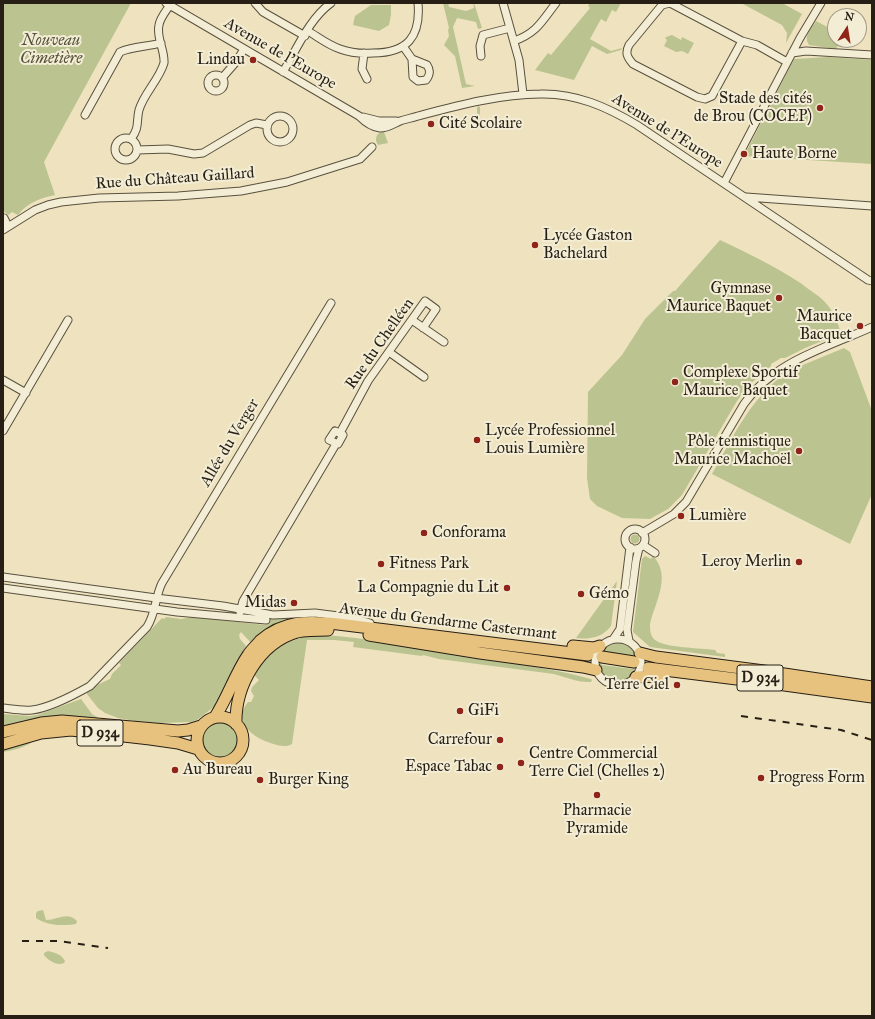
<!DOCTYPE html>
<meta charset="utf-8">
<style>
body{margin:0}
#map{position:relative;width:875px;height:1019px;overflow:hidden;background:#eee3be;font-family:"IM FELL Great Primer",serif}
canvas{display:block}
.frame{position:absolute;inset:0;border:4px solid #271f15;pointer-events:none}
.north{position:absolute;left:827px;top:8px;width:40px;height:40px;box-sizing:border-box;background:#f4edd5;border:1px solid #a29b88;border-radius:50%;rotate:12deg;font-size:11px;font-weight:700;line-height:16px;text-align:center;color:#271f15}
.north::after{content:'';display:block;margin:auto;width:14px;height:18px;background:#8f2418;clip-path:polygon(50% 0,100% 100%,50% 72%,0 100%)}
</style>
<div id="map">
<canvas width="875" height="1019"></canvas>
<div class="frame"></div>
<div class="north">N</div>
</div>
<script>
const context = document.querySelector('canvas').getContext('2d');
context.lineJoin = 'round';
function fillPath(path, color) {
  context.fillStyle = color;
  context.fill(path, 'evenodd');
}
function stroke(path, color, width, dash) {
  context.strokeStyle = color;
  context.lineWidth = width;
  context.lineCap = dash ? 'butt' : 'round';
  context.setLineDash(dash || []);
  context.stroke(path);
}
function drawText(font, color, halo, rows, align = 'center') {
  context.font = font + ' "IM FELL Great Primer",serif';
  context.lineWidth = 4;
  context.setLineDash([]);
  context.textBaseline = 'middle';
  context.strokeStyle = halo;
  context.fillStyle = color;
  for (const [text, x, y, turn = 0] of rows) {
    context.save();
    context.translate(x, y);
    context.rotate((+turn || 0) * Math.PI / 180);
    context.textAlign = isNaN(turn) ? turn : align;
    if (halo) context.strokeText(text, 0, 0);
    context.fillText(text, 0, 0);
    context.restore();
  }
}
fillPath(new Path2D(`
 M3,3H131L44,162L55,195C40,198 27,203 18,215L12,212L8,215L3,210Z
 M443,3H448L449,7L466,11L474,8L473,3H474L482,28L478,29L476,22L457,18L453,27L466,84L475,86L462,88L455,56L444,45L449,36L448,30L449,28Z
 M590,3H621L616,12L612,10L606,22L601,19L590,39L611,51L622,48L621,50L607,54L592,46L574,80L535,70L548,53L551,55L590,8L588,6Z
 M741,3H782L802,14L786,43L787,33L782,25Z
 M371,5H391V15L389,25L379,31L353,25L355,16Z
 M816,21L835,31V40H841L836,49L809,45C803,36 811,29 816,21Z
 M672,35L681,40L682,37L694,43L688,54L682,51L676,52L664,46L667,40L665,38L666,37Z
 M828,57L872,60V164L744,156L794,59Z
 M478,106L480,107V127H477V108Z
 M384,132L388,143L378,145L376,141C376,135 378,132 384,132Z
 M720,240C748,253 776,267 802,284C809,290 817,294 824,301C832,309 837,320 840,330L839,334L805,348L785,358H781L771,364V366L749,385L737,401L682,495L668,509L650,519L622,518L597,506L590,499L587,478L588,392L622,355L645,319L673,291H675Z
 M844,348L850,352L872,411V494L850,544L712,474C732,439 747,405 778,379H780L798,367Z
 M630.5 539a4.5 4.5 0 1 1 9 0a4.5 4.5 0 1 1-9 0Z
 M645,556L651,559L653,556C672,576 655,602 650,624C650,629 650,635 654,639C662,648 702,648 715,650L717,653L725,654V657L650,647L633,632L642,559Z
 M617,581L611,626C603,637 589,640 576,638Z
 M308,615L330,616L252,644L241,632L239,635L240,639L246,646L245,648L215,706L197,720L191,722L159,723L135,721L118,718L105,713L98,708L87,694V692L99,684L110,679L112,674L121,665L119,663L162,618L164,619L166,617L181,619L193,617L265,625L268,624L271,617Z
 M325,635C369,638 412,647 455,654C500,661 547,667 591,679L592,680L591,682C578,683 566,677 554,674L439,659L423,655L422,656L353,647L354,642L334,640H307L292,744C283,749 274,744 265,741C248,734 234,719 248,702H251L254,696L251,691L252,687L259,680L254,675L258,666L278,646L303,637Z
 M617,642C642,644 644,679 620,681C594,683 590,646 617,642ZM603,655L634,659L633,669L602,665Z
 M81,699L92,714L102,720L3,730V714L30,716L37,715Z
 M201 740a19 19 0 1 1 38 0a19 19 0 1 1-38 0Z
 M33,741C25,748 13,750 3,752V749Z
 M43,910L46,920C58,920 67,911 77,921L76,924C64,926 47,926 36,918V913L38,911Z
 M48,951C56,953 61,954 65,961L64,963C57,966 49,961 44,955V953Z`), '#bbc390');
stroke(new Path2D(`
 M587,660L602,662
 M634,666L648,668`), '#c6bc9c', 11, [11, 5.5]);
const street = new Path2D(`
 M166,3L359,116C365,122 372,127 380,128C388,128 393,124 400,121C406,119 412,118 418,116C456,106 500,94 540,94C576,93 607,107 637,125L868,280L872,281
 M255,3L263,12L305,36
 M503,3L519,60L523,94
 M308,31C318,37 328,45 340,49C351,53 362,54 373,53C407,53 421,37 418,3
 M514,41C537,33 542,21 556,3
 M742,41L712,96L705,99L697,97L633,64C627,57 625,53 629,45L662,5L670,3L742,41L757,45L787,62
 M403,46L412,59
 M364,53L362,69L367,79
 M792,53L806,51L872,55
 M481,56L480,46L483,35L510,28
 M412,59L427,65C431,71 430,75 426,80L418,81L413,77Z
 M283,72C297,49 309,19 331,3
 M208 83a8 8 0 1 1 16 0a8 8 0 1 1-16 0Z
 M222,78L236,62L244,49
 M85,115L120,52C133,46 147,47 161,43
 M267 129a13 13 0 1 1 26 0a13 13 0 1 1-26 0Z
 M363,117L379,121H396
 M115 149a11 11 0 1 1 22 0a11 11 0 1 1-22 0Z
 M131,139C140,127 136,122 139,110C144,93 159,80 164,63C165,50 156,38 159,25C160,18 166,11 170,5
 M137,150L168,149L194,154L203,153L250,125L256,123L267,125
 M724,183L800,38L821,3
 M746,197L872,206
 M4,218L8,226
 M3,230L35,210L48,205L61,202L99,198L178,196L241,191L287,182L360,159L372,147
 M412,320L444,342
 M389,352L424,377
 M3,380L26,393
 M3,431L68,320
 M335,431L343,435L338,444L329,440Z
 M340,433L368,381L425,301L436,309L423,328
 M625 539a10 10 0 1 1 20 0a10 10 0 1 1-20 0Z
 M642,533L674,514L686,502L744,404C774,361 826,348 872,327
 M643,545L655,553
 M3,577L156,598L223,606L273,615L315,613L354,618L370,623
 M3,588L177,612L266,620
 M240,612L243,601L336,444
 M614,638L620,629L630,547
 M595 662a23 23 0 1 1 46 0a23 23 0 1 1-46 0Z
 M629,641L627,630L636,561L639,548
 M3,708C12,709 22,711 32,710C50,708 74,695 90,686L147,627C156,613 155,597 162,583L331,303`);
const primary = new Path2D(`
 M369,635L480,653L583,667L596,670
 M573,646L594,648L600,646
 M640,653L656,657L764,671L872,687
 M602,657L634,662
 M648,668L777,684L872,697
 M636,677L660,676
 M197 740a23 23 0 1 1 46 0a23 23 0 1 1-46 0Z
 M215,717C228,697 235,674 248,655C251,650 256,646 260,641C284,620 308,621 338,624L588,655
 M236,724C235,686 259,643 297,632C307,630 318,630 328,630
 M3,732L41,723L62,721L178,731L188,730L201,726
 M3,744L41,733L71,730L150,739L178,743L198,749`);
stroke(street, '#59503f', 9);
stroke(primary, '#271f15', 13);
stroke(street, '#f4edd5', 7);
stroke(primary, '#e7c27f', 11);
stroke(new Path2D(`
 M741,716L841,730L872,740
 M22,941H58L108,948`), '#271f15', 2, [7, 7]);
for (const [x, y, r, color] of [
 [253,60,4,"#8f2418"],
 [820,108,4,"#8f2418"],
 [431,124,4,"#8f2418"],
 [744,154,4,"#8f2418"],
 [535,245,4,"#8f2418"],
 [779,298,4,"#8f2418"],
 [860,326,4,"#8f2418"],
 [675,382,4,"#8f2418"],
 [477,440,4,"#8f2418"],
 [799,451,4,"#8f2418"],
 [681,516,4,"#8f2418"],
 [424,533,4,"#8f2418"],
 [799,562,4,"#8f2418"],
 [381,564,4,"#8f2418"],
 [507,588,4,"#8f2418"],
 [581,594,4,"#8f2418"],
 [294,603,4,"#8f2418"],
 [677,685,4,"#8f2418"],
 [460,711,4,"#8f2418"],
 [500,740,4,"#8f2418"],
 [521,763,4,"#8f2418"],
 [500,767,4,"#8f2418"],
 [175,770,4,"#8f2418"],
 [761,778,4,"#8f2418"],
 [260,780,4,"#8f2418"],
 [597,795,4,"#8f2418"]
]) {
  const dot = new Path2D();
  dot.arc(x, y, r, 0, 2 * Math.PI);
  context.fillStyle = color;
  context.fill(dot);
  stroke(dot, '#f4edd5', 1.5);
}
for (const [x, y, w] of [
 [760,678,46],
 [100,733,46]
]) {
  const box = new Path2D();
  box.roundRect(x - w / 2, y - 13, w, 26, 3);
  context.fillStyle = '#f4edd5';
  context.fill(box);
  stroke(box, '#271f15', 1);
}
drawText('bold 15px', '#271f15', null, [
 ["D 934",760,678],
 ["D 934",100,733]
]);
drawText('italic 16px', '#53503a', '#f4edd5', [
 ["Nouveau",51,41],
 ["Cimetière",51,59]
]);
drawText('16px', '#271f15', '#f4edd5', [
 ["Avenue de l'Europe",280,54,30],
 ["Avenue de l'Europe",667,131,32],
 ["Rue du Château Gaillard",175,179,-4],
 ["Rue du Chelléen",380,344,-55],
 ["Allée du Verger",230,443,-59],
 ["Avenue du Gendarme Castermant",448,622,7]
]);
drawText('16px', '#271f15', '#f4edd5', [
 ["Lindau",245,60,"right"],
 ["Stade des cités",812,99,"right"],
 ["de Brou (COCEP)",812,117,"right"],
 ["Cité Scolaire",439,124],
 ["Haute Borne",752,154],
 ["Lycée Gaston",543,236],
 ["Bachelard",543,254],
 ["Gymnase",771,289,"right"],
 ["Maurice Baquet",771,307,"right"],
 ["Maurice",852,317,"right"],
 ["Bacquet",852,335,"right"],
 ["Complexe Sportif",683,373],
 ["Maurice Baquet",683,391],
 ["Lycée Professionnel",485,431],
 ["Louis Lumière",485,449],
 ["Pôle tennistique",791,442,"right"],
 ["Maurice Machoël",791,460,"right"],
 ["Lumière",689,516],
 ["Conforama",432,533],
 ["Leroy Merlin",791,562,"right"],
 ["Fitness Park",389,564],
 ["La Compagnie du Lit",499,588,"right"],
 ["Gémo",589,594],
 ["Midas",286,603,"right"],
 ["Terre Ciel",669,685,"right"],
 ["GiFi",468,711],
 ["Carrefour",492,740,"right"],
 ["Centre Commercial",529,754],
 ["Terre Ciel (Chelles 2)",529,772],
 ["Espace Tabac",492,767,"right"],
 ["Au Bureau",183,770],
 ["Progress Form",769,778],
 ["Burger King",268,780],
 ["Pharmacie",597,811,"center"],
 ["Pyramide",597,829,"center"]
], 'left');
</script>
